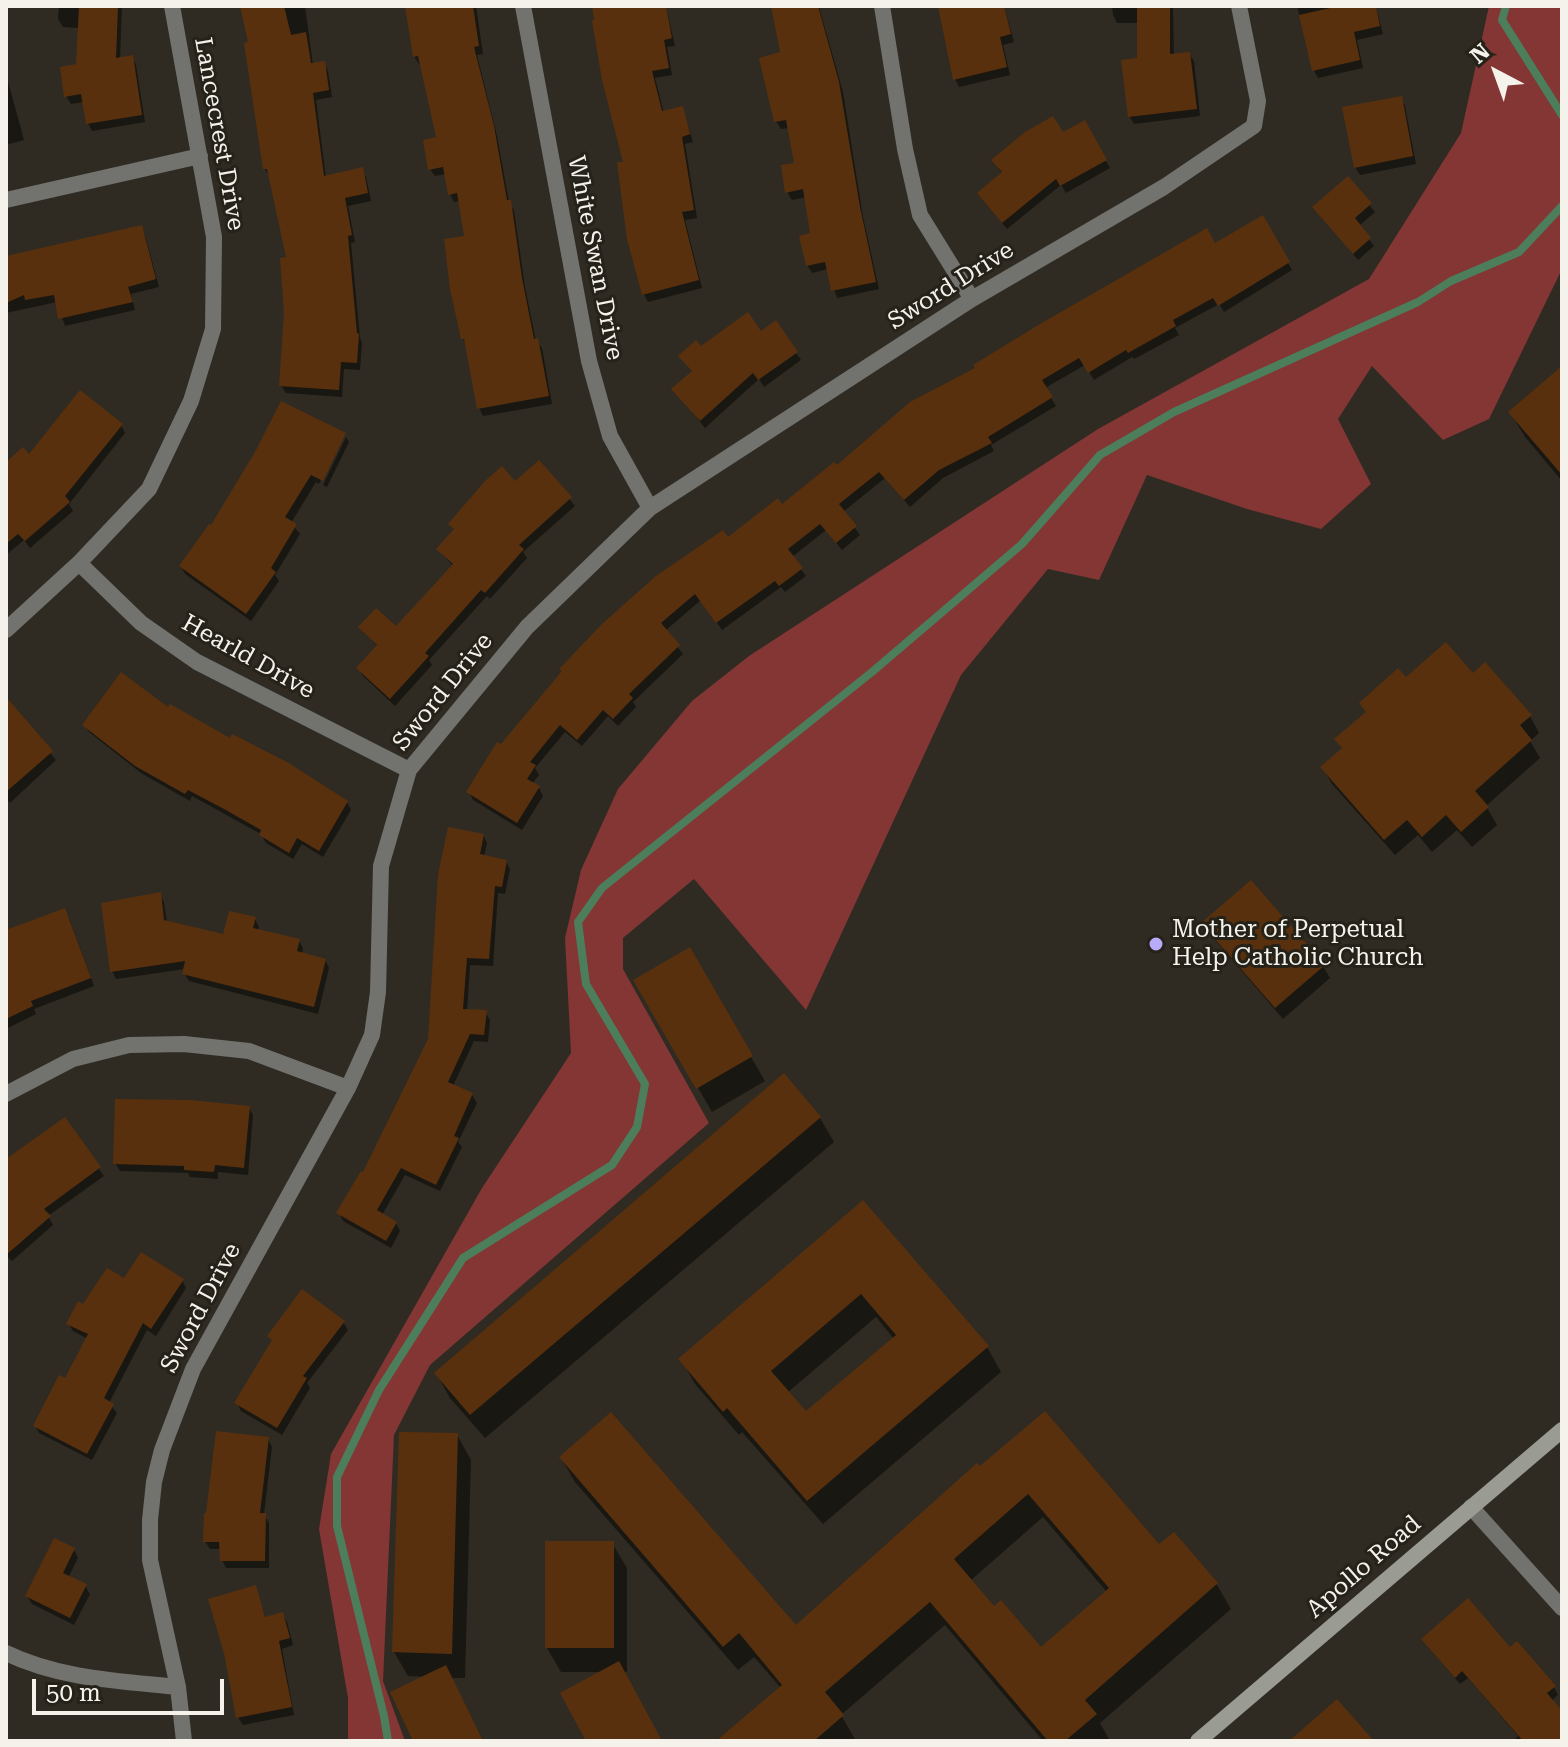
<!DOCTYPE html>
<style>
body{margin:0}
#map{position:relative;width:1568px;height:1747px;overflow:hidden;background:#2f2b22;font-family:"Roboto Serif",serif}
canvas{display:block}
.frame{position:absolute;inset:0;border:8px solid #f5f2ec;pointer-events:none}
.north{position:absolute;left:1456px;top:32px;width:80px;height:80px;-webkit-text-stroke:6px #252219;paint-order:stroke;rotate:319deg;font-size:22px;font-weight:700;line-height:32px;text-align:center;color:#f5f2ec}
.north::after{content:'';display:block;margin:auto;width:28px;height:36px;background:#f5f2ec;clip-path:polygon(50% 0,100% 100%,50% 72%,0 100%)}
.scale{position:absolute;left:32px;top:1679px;width:192px;height:36px;box-sizing:border-box;border:4px solid #f5f2ec;border-top:0;padding-left:10px;font-size:24px;line-height:28px;white-space:nowrap;color:#f5f2ec;-webkit-text-stroke:6px #252219;paint-order:stroke}
</style>
<div id="map">
<canvas width="1568" height="1747"></canvas>
<div class="frame"></div>
<div class="north">N</div>
<div class="scale">50 m</div>
</div>
<script>
const context = document.querySelector('canvas').getContext('2d');
context.lineJoin = 'round';
function fillPath(path, color) {
  context.fillStyle = color;
  context.fill(path, 'evenodd');
}
function stroke(path, color, width, dash) {
  context.strokeStyle = color;
  context.lineWidth = width;
  context.lineCap = dash ? 'butt' : 'round';
  context.setLineDash(dash || []);
  context.stroke(path);
}
function drawText(font, color, halo, rows, align = 'center') {
  context.font = font + ' "Roboto Serif",serif';
  context.lineWidth = 6;
  context.setLineDash([]);
  context.textBaseline = 'middle';
  context.strokeStyle = halo;
  context.fillStyle = color;
  for (const [text, x, y, turn = 0] of rows) {
    context.save();
    context.translate(x, y);
    context.rotate((+turn || 0) * Math.PI / 180);
    context.textAlign = isNaN(turn) ? turn : align;
    if (halo) context.strokeText(text, 0, 0);
    context.fillText(text, 0, 0);
    context.restore();
  }
}
fillPath(new Path2D(`
 M1489,6H1562V269L1489,419L1443,440L1372,366L1338,419L1371,484L1321,529L1247,509L1147,475L1099,580L1048,569L961,675L806,1010L694,879L623,938V969L709,1123L430,1365L394,1435L383,1681L405,1741H348V1698L319,1529L331,1454L482,1188L571,1053L565,938L581,870L618,789L692,701L749,656L1098,429L1369,279L1461,133Z`), '#833633');
fillPath(new Path2D(`
 M59,6H122L120,59L132,57L136,65L145,122L92,131L88,123L84,102L71,104L66,96L78,66L79,28L63,27L58,19Z
 M242,6H305L313,65L324,63L328,71L332,97L316,100L326,178L362,170L366,177L371,201L348,206L355,242L351,243L360,338L362,343L360,370L344,369L342,397L286,393L281,385L288,259L270,177L265,169L251,44Z
 M407,6H476L483,54L477,55L497,136L509,202L514,210L525,287L536,341L542,348L552,404L483,416L479,408L468,348L463,339L466,238L460,201L454,202L450,194L446,174L435,176L430,169L438,139L421,63L419,64L414,56Z
 M594,6H666L675,46L667,47L672,75L655,78L664,113L682,108L693,142L685,144L697,218L685,220L702,288L648,302L644,294L625,163Z
 M772,6H823L819,7L843,92L863,217L879,289L837,298L828,269L812,273L807,265L813,235L807,197L792,200L787,192L796,164L789,128L781,129L776,121L783,53Z
 M940,6H1004L1014,42L1003,45L1010,75L959,87L955,79Z
 M1112,6H1173L1174,56L1189,54L1194,61L1200,116L1134,124L1130,117L1139,60V23H1117L1113,15Z
 M1297,6H1376L1383,34L1357,40L1363,68L1318,78L1314,71Z
 M6,74L24,140L6,145Z
 M1401,98L1405,106L1416,164L1360,175L1355,167Z
 M1084,123L1110,168L1066,193L1061,185L1007,229L984,201L1003,174L998,168Z
 M1348,179L1375,212L1359,226L1374,246L1358,260L1315,208Z
 M1262,218L1292,270L1224,312L1219,304L1175,328L1179,335L1134,359L1132,357L1094,380L1085,365L1045,388L1056,406L991,445L994,451L943,478L910,507L885,478L843,512L860,535L842,550L826,530L792,557L806,576L785,592L781,587L722,630L701,600L665,631L683,654L633,702L636,707L618,726L608,716L582,746L565,732L535,768L539,775L532,784L539,788L543,796L522,830L473,800L469,792L501,747L727,540L782,506L837,468Z
 M141,227L145,235L159,287L131,294L135,310L65,326L57,302L6,313V258Z
 M760,334L796,353L801,360L764,387L759,379L705,428L674,390L693,373L681,356L700,348Z
 M1562,369V481L1525,437L1510,412Z
 M282,403L346,436H342L319,484L316,482L291,523L300,534L275,575L279,581L251,621L185,574L181,566L209,526L211,528L257,453Z
 M121,425L125,433L69,504L73,511L30,548L24,540L6,555V464Z
 M346,437L349,442L327,487L323,485Z
 M539,462L575,506L523,552L527,558L490,599L487,596L429,660L432,665L395,706L363,676L358,668L378,647L360,628L396,629L453,566L438,549L455,531L451,524L515,484Z
 M1473,676L1530,716L1539,733L1530,741L1540,758L1486,806L1497,825L1472,847L1457,830L1432,852L1418,835L1395,855L1332,784L1323,768L1343,750L1337,740L1406,680Z
 M6,700L56,760L10,803L6,798Z
 M169,710L347,802L351,810L323,857L302,844L293,859L266,843L261,834L192,796L190,801L141,773L89,732L85,725Z
 M483,835L487,843L484,857L506,862L510,869L505,894L498,893L493,966L470,965L467,1011L485,1012L490,1020L488,1042L474,1041L453,1086L472,1095L477,1103L458,1142L462,1147L440,1191L405,1175L382,1215L396,1223L400,1231L391,1248L343,1221L339,1213L364,1175L430,1039Z
 M160,895L164,902L167,923L224,936L255,919L259,927L258,931L299,941L303,948L302,955L325,960L329,968L318,1014L189,981L184,973L185,969L116,979L112,971Z
 M69,918L94,986L34,1009L36,1014L6,1029V939Z
 M1204,923L1323,966L1330,978L1283,1019L1211,935Z
 M689,950L765,1081L712,1112L636,981Z
 M249,1108L253,1115L248,1175L218,1172V1179L190,1177L188,1173L120,1171L115,1163Z
 M820,1118L834,1142L485,1438L450,1398L436,1373Z
 M64,1120L104,1176L48,1216L53,1225L12,1261L6,1255V1163Z
 M863,1203L987,1347L1001,1372L823,1524L742,1432L739,1435L695,1384L681,1359ZM876,1317L894,1339L806,1414L787,1393Z
 M182,1280L186,1288L156,1336L147,1330L109,1403L117,1413L92,1460L39,1433L35,1425L66,1381L88,1339L73,1331L68,1323L84,1307L124,1281Z
 M343,1322L348,1330L307,1383L310,1388L282,1435L241,1411L237,1403L273,1342L269,1336Z
 M457,1435L471,1460L465,1678H451L483,1741H416L426,1677L408,1676L394,1652Z
 M268,1439L272,1447L264,1514L269,1523V1568H226L222,1560L221,1549H210L205,1541Z
 M561,1458L796,1628L977,1466L1159,1547L1173,1535L1217,1585L1231,1609L1100,1723L1109,1739L1107,1741H1043L945,1625L841,1715L856,1741H719L781,1688L754,1657L738,1670L575,1482ZM1043,1517L1106,1591L1040,1650L994,1609L970,1581Z
 M612,1543L627,1568V1672H623L661,1741H588L603,1672H561L547,1648Z
 M74,1550L78,1558L68,1578L85,1586L90,1594L74,1625L32,1604L27,1596Z
 M255,1587L266,1619L282,1614L287,1622L293,1645L282,1649L294,1715L243,1725L238,1717Z
 M1428,1647L1510,1650L1554,1687L1558,1695L1551,1701L1562,1713V1741H1513L1518,1736L1468,1678L1460,1684Z`), '#0007');
stroke(new Path2D(`
 M1506,6L1502,20L1562,115
 M388,1741L384,1716L337,1526V1477L379,1390L463,1258L612,1165L637,1127L645,1084L586,984L578,922L602,888L872,672L1022,544L1100,455L1174,412L1418,302L1451,281L1519,252L1562,206`), '#4c7e5c', 8);
fillPath(new Path2D(`
 M79,6H118L116,58L133,55L142,115L86,124L81,94L64,97L60,67L76,64Z
 M240,6H284L291,35L306,32L311,63L325,61L329,90L313,93L324,176L363,167L368,193L345,198L352,235L348,236L357,333L359,334L357,363L341,362L339,390L279,386L284,314L280,258L286,257L267,169H263L244,43L248,42Z
 M405,6H473L479,46L474,47L494,126L507,200H511L522,278L534,339L538,338L549,396L477,409L464,339H461L450,289L444,239L464,236L457,193L448,195L443,167L428,170L423,140L436,137L418,56L413,57Z
 M592,6H666L672,38L664,40L669,68L652,71L662,111L683,106L690,134L682,137L694,210L682,212L699,280L642,295L627,239L617,162H623L602,80L592,21L594,20Z
 M771,6H818L839,82L860,207L876,282L831,291L825,262L806,266L799,236L810,233L803,189L785,193L781,165L794,163L786,120L774,122L759,58L780,52Z
 M938,6H1004L1011,34L1000,37L1007,67L953,80Z
 M1137,6H1170V54L1190,52L1197,109L1128,117L1121,60L1137,58Z
 M1339,6H1376L1380,26L1354,32L1360,60L1312,71L1299,15Z
 M1402,96L1413,156L1354,168L1342,107Z
 M1053,116L1063,132L1085,120L1107,160L1060,186L1056,179L1002,223L977,193L1002,172L991,160L1025,132Z
 M1348,176L1372,203L1355,218L1371,238L1353,254L1312,207Z
 M1263,215L1290,262L1218,306L1213,298L1173,320L1176,326L1128,353L1126,350L1088,373L1079,358L1042,380L1053,397L988,437L992,443L939,470L904,500L879,472L839,504L857,526L836,543L820,524L788,549L803,568L779,586L775,581L716,623L695,594L661,623L680,645L629,694L633,698L613,719L603,710L577,740L560,725L530,762L536,765L527,779L540,786L517,823L466,792L497,742L501,744L562,671L559,669L603,623L656,576L723,530L728,537L778,498L782,504L834,462L837,465L910,402L975,368L973,365L1040,324L1207,228L1215,243Z
 M142,225L156,279L128,287L133,302L58,319L54,295L25,300L24,295L6,303V256Z
 M748,312L761,331L776,320L798,352L758,380L753,373L700,421L671,389L692,371L678,356L696,340L701,346Z
 M1562,366V475L1508,412Z
 M80,390L123,424L65,496L70,502L25,541L18,534L6,544V462L23,447L29,454Z
 M281,401L346,433L323,481L311,475L285,517L297,524L271,568L276,572L246,614L179,566L209,524L211,525L255,452Z
 M539,460L572,497L519,545L524,549L485,593L481,590L425,653L429,656L390,699L356,668L377,645L358,627L376,608L396,626L453,564L436,549L454,529L448,524L484,482L502,466L515,481Z
 M1446,642L1473,673L1485,662L1532,715L1520,725L1532,740L1475,791L1489,807L1461,832L1446,815L1422,837L1407,820L1384,840L1320,767L1342,748L1334,739L1366,712L1359,703L1398,668L1406,677Z
 M121,672L168,707L170,704L230,738L232,734L287,762L348,801L319,851L297,838L289,853L259,835L261,830L224,809L188,790L185,794L135,766L82,725Z
 M6,697L53,751L6,792Z
 M448,827L484,834L480,854L507,860L502,887L495,886L489,959L467,958L463,1009L487,1010L484,1035L470,1034L448,1082L473,1093L454,1136L459,1138L436,1185L401,1168L377,1210L397,1222L386,1241L336,1213L361,1171L363,1172L428,1039L438,875Z
 M1251,880L1325,965L1275,1008L1201,923Z
 M161,892L164,920L223,934L229,911L256,917L253,928L300,939L297,951L326,959L314,1007L182,974L185,961L110,972L101,903Z
 M65,908L91,978L31,1001L33,1006L6,1019V930Z
 M690,947L753,1056L696,1089L633,980Z
 M784,1073L821,1117L470,1415L434,1373Z
 M115,1099L190,1100L250,1106L244,1168L215,1165L214,1172L184,1170V1166L113,1164Z
 M65,1117L101,1167L44,1209L51,1216L6,1255V1159Z
 M863,1200L989,1346L807,1501L727,1408L723,1412L678,1359ZM861,1294L896,1335L806,1411L771,1371Z
 M141,1252L184,1279L151,1329L143,1323L104,1398L114,1404L87,1454L33,1426L59,1375L65,1378L88,1334L66,1324L78,1301L83,1304L107,1268L124,1278Z
 M302,1289L345,1321L303,1376L307,1378L277,1428L234,1403L272,1340L267,1336Z
 M1045,1411L1159,1544L1174,1532L1218,1583L1085,1700L1097,1714L1065,1741H1048L930,1602L825,1692L844,1715L814,1741H716L782,1685L739,1633L723,1647L559,1457L611,1412L796,1625L977,1463L980,1466ZM1028,1494L1109,1588L1041,1647L1001,1600L994,1606L954,1559Z
 M216,1431L269,1437L260,1513H266L265,1561H220L219,1542H203L204,1513H206Z
 M399,1432L458,1433L452,1654L392,1652Z
 M54,1538L75,1548L63,1573L87,1584L70,1618L25,1596Z
 M545,1541H614V1648H545Z
 M256,1585L265,1617L283,1612L290,1638L279,1641L292,1707L236,1718L224,1653L208,1599Z
 M1468,1598L1510,1647L1517,1641L1556,1686L1547,1693L1562,1711V1741H1523L1462,1671L1455,1678L1421,1639Z
 M619,1661L662,1741H586L560,1693Z
 M446,1665L483,1741H413L390,1692Z
 M1337,1699L1374,1741H1289Z`), '#59300d');
stroke(new Path2D(`
 M523,6L589,361L610,436L650,508
 M882,6L905,149L920,215L972,299
 M6,200L200,156
 M79,563L141,623L197,662L409,770
 M6,630L79,563L149,489L191,401L213,329L214,237L172,6
 M6,1094L73,1059L129,1045L184,1044L249,1051L348,1088
 M1471,1507L1562,1608
 M6,1653C60,1679 120,1681 178,1687
 M184,1741L178,1687L150,1560V1520L154,1482L162,1450L193,1369L348,1088L372,1035L378,992L381,866L409,770L527,627L650,508L972,299L1164,187L1254,126L1258,101L1239,6`), '#72736e', 16);
stroke(new Path2D(`
 M1198,1741L1562,1430`), '#9a9c94', 16);
for (const [x, y, r, color] of [
 [1156,944,8,"#b8abf7"]
]) {
  const dot = new Path2D();
  dot.arc(x, y, r, 0, 2 * Math.PI);
  context.fillStyle = color;
  context.fill(dot);
  stroke(dot, '#252219', 3);
}
drawText('24px', '#f5f2ec', '#252219', [
 ["Lancecrest Drive",219,134,80],
 ["White Swan Drive",595,258,79],
 ["Sword Drive",951,286,-32],
 ["Hearld Drive",248,657,29],
 ["Sword Drive",443,692,-51],
 ["Sword Drive",201,1308,-62],
 ["Apollo Road",1364,1567,-41]
]);
drawText('24px', '#f5f2ec', '#252219', [
 ["Mother of Perpetual",1172,930],
 ["Help Catholic Church",1172,958]
], 'left');
</script>
